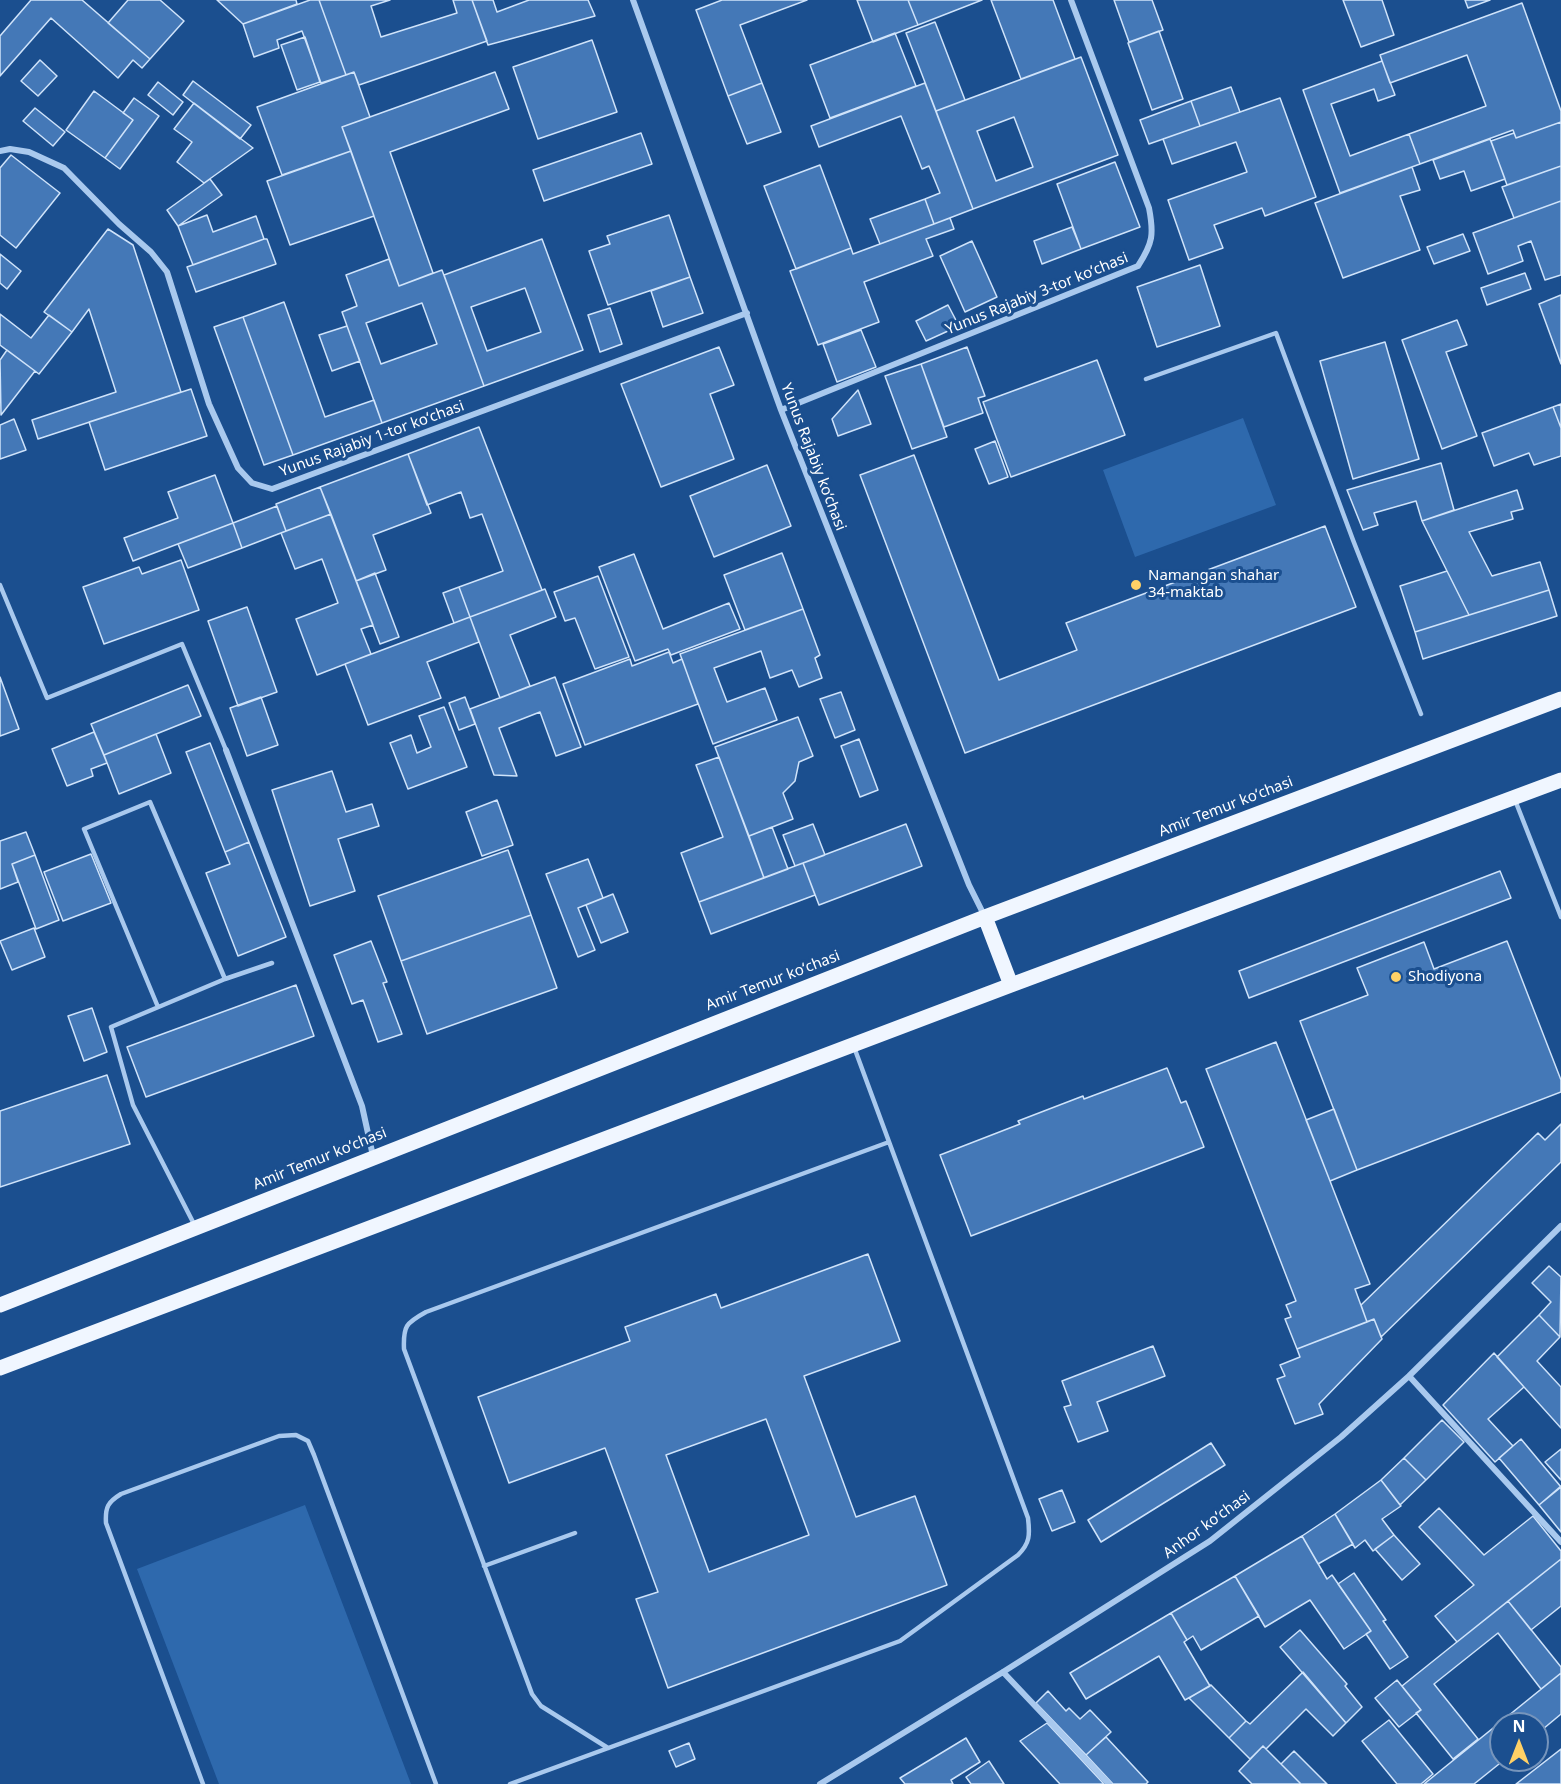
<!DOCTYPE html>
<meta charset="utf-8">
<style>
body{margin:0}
#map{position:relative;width:1561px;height:1784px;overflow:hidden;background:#1b4f8f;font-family:"Noto Sans",sans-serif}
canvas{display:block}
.north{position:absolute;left:1489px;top:1712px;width:60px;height:60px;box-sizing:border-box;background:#1b4f8f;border:2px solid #7695bc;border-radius:50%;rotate:0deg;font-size:16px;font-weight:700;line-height:24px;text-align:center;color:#fff}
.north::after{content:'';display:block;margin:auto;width:21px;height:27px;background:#ffd166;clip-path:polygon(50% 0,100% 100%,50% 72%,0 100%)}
</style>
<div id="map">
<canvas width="1561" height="1784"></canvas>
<div class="north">N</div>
</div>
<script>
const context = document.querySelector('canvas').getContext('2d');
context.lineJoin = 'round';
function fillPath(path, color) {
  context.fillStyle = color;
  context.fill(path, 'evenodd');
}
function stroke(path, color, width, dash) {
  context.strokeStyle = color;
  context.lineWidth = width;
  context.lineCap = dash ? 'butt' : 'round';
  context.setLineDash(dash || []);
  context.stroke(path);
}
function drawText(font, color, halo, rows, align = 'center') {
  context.font = font + ' "Noto Sans",sans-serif';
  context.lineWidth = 6;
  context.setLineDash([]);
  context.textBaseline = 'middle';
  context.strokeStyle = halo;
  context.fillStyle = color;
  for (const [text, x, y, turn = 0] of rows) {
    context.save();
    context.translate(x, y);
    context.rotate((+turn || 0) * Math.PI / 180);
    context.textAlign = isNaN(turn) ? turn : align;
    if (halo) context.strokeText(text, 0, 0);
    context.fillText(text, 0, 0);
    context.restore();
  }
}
fillPath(new Path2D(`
 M1243,418L1276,505L1135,557L1103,470Z
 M305,1505L411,1784H219L137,1569Z`), '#2e69ad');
const building = new Path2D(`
 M31,0H82L150,59L142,68L133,60L118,78L51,18L0,76V36Z
 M128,0H160L184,21L150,59L108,23Z
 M217,0H296L297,4L243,24Z
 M310,0H319L346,75L321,83L302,31L277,40L279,48L254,57L243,24Z
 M319,0H390L371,6L381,37L457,13L453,0H472L487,41L359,85L354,72L346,75Z
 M472,0H493L497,12L529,0H588L595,16L488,45Z
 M722,0H807L740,25L762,83L728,96L696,10Z
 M857,0H908L918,25L873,42Z
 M908,0H982L918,25Z
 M991,0H1053L1075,59L1021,79Z
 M1114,0H1152L1163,30L1129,42Z
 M1343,0H1382L1394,35L1361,47Z
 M1465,0H1490L1468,8Z
 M1522,3L1561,111V122L1516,138L1513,130L1420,164L1409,134L1486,106L1467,55L1390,83L1380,55Z
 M935,22L965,100L936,111L906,33Z
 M1159,31L1183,99L1152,110L1128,43Z
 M895,33L916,86L830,118L810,65Z
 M305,37L320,82L297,90L281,45Z
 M592,40L617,112L538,139L513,67Z
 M1081,57L1118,155L973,209L936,111ZM1014,117L1033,167L996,181L977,131Z
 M40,60L57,76L38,96L21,81Z
 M1382,61L1395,95L1378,101L1374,89L1331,104L1350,156L1409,134L1420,164L1340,193L1303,90Z
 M354,72L370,117L342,127L351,151L282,175L257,107Z
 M495,72L509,109L390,152L433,273L399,286L342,127Z
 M193,81L251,125L240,139L183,95Z
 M158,82L183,102L173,115L148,95Z
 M762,83L781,132L747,144L728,96Z
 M925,83L973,209L934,224L925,199L940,193L929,166L922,169L901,116L819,147L811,126Z
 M1231,87L1240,112L1200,126L1191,101Z
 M94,91L133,120L105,158L66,130Z
 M134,98L159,116L120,169L105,158L133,120L123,113Z
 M1280,98L1316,197L1265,216L1262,208L1214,225L1223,248L1189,260L1168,200L1247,172L1236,142L1172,164L1163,139Z
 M1191,101L1200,126L1149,144L1140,120Z
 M194,103L253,148L204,183L177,162L192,142L174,129Z
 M35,108L65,132L53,146L23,121Z
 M1561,122V166L1507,185L1491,141L1514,133L1516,138Z
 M641,133L652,164L544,201L533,170Z
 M1490,139L1505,179L1471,191L1464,171L1440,179L1433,160Z
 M351,151L374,216L290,245L267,181Z
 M11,155L60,193L16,248L0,235V168Z
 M1115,162L1140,227L1081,249L1057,184Z
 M820,165L851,248L796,269L764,186Z
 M1561,166V201L1514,218L1502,187Z
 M1412,167L1420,190L1400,196L1420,250L1343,278L1315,203Z
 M210,179L222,195L178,226L167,210Z
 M925,199L934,224L880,244L870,219Z
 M1561,201V275L1545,280L1531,241L1518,246L1523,261L1488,274L1473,233Z
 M207,215L213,232L256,216L264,239L193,265L178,226Z
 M669,215L690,277L608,305L589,251L610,244L607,236Z
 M950,218L954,229L926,239L933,256L864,282L879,322L818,345L790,271L851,248L853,254Z
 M1072,227L1081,249L1042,264L1034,241Z
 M108,229L133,245L181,392L38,439L32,420L116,392L89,309L72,332L44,312Z
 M1463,234L1470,251L1434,264L1427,247Z
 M264,239H267L276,264L196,292L187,267Z
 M542,239L583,350L484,386L444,275ZM525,288L541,332L487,351L471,307Z
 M972,241L997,297L965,312L940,256Z
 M0,254L21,271L7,289L0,283Z
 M389,259L399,286L442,270L484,386L382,423L342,312L357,306L346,275ZM422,303L437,344L381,364L366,323Z
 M1200,265L1220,326L1157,347L1137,287Z
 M1525,273L1531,289L1487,305L1481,288Z
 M690,277L703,313L663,327L651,291Z
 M1561,295V364L1539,304Z
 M284,302L325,417L374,400L382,423L293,455L243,317Z
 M948,305L959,326L926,341L916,321Z
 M610,308L622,344L600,352L588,315Z
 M0,314L31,338L49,315L72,332L39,374L0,345Z
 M243,317L293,455L264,465L214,327Z
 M1457,320L1467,345L1446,352L1477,436L1442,449L1402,340Z
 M347,326L360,361L332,371L319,335Z
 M861,330L876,367L837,382L823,344Z
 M1385,342L1419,459L1353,479L1320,361Z
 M719,347L734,385L710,394L734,459L661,487L621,384Z
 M967,347L985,396L978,398L983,413L944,427L921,364Z
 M7,350L35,371L1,415L0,360Z
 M1097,360L1125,435L1011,477L983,402Z
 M921,364L947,437L912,449L885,376Z
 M191,389L207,436L105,470L89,422Z
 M858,390L871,424L838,436L832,419Z
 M1561,404V428L1553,407Z
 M1553,407L1561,428V456L1534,465L1529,453L1494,466L1482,433Z
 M14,419L26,450L0,459V425Z
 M479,427L542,590L470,617L459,587L503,571L482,514L470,518L461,492L427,505L408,454Z
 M995,441L1008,477L989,484L975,449Z
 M408,454L431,513L373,535L386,570L356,581L320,487Z
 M914,455L999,680L1077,650L1066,623L1325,526L1356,607L965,753L860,475Z
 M1441,463L1454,510L1422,521L1416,501L1374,513L1378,525L1363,530L1347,490Z
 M767,465L791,526L714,557L690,496Z
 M215,475L233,523L133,561L124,538L178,518L168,492Z
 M320,487L331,514L286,531L276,504Z
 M1517,490L1523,509L1511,512L1513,519L1469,532L1492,576L1540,562L1549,590L1469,615L1422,521Z
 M277,506L286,531L242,548L233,523Z
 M331,514L373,625L361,629L371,654L317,675L296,619L338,603L322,559L295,569L281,533Z
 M233,523L242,548L188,568L178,544Z
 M782,553L803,609L745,630L724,575Z
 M634,554L663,629L729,603L740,629L671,655L668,649L635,661L599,567Z
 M181,560L199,610L104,644L83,587L139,567L142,574Z
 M1447,571L1469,615L1415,632L1400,586Z
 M375,573L399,637L380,644L356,581Z
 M598,576L629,657L595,669L575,618L565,621L554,592Z
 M459,587L470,617L454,623L443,593Z
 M545,589L556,617L510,635L530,686L500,698L470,617Z
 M1549,590L1557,616L1423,659L1415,632Z
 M247,607L277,692L238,706L208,621Z
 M803,609L820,655L815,658L822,678L799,687L792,670L770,678L761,651L714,668L727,702L765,688L777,720L713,744L680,654Z
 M470,617L479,642L427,662L441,698L368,725L345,664Z
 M669,652L673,663L682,659L698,704L585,745L563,684L630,659L632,666Z
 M0,677L19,729L0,736Z
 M555,677L581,747L556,756L540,712L499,728L517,776L494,775L470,709Z
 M188,685L201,716L104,755L91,724Z
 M841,692L855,730L835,738L820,699Z
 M261,697L278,745L247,756L230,708Z
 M465,697L475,724L459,730L449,703Z
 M444,707L467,767L408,789L390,743L411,735L417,753L431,747L419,716Z
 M798,717L813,756L799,762L795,781L783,793L793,819L749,836L715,747Z
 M94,732L107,763L91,769L93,776L67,786L52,749Z
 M156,734L171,773L119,794L104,755Z
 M859,739L878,790L860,797L841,746Z
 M210,743L249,842L225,852L186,752Z
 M719,757L764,878L699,902L681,853L723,837L696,765Z
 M332,771L346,812L372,804L379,826L338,839L355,891L310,906L272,790Z
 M497,800L513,845L482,856L466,812Z
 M813,824L825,855L795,866L783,835Z
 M906,824L922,866L819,905L803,863Z
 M772,827L788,869L764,878L749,836Z
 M26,832L35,855L12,864L18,882L0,889V841Z
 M249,842L286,937L238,956L206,873L230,864L225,852Z
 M508,850L531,915L401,961L378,896Z
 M91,854L111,903L63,921L44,872Z
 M35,855L59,920L36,929L12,864Z
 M588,859L603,898L578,908L595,950L578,957L546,874Z
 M803,863L815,895L711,934L699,902Z
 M1500,871L1511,898L1249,998L1239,971Z
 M613,894L628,932L601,943L586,905Z
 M531,915L557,988L427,1034L401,961Z
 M34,928L45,957L12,970L0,941Z
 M371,941L387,982L383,983L402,1034L378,1042L363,1000L352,1004L334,955Z
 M1507,941L1561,1080V1092L1357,1170L1300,1021L1368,995L1357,968L1424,942L1434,969Z
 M296,985L314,1036L146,1097L127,1047Z
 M92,1008L107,1052L84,1061L68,1016Z
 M1276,1042L1370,1284L1355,1289L1367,1322L1297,1349L1285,1319L1291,1317L1286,1305L1296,1301L1206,1069Z
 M1167,1068L1181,1103L1186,1101L1204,1147L971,1236L940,1155L1020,1124L1018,1121L1083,1096L1084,1099Z
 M107,1075L130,1144L0,1187V1111Z
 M1334,1109L1357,1170L1330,1181L1306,1120Z
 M1561,1124V1162L1381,1337L1374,1319L1367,1322L1361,1305L1538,1133L1545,1140Z
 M868,1254L900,1341L804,1376L856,1517L915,1496L947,1585L668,1688L636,1599L658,1592L605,1448L509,1483L478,1397L630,1341L625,1327L716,1294L721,1308ZM766,1419L809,1535L709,1572L666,1455Z
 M1549,1266L1561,1277L1560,1337L1539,1315L1551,1302L1532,1283Z
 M1539,1315L1560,1337L1537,1361L1561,1387V1428L1497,1357Z
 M1374,1319L1382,1339L1319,1404L1323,1414L1295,1424L1277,1379L1285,1376L1280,1365L1300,1357L1297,1349Z
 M1153,1346L1165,1376L1097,1402L1108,1431L1078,1442L1064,1407L1071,1405L1062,1381Z
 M1494,1353L1524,1387L1488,1419L1513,1446L1495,1462L1443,1405Z
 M1442,1420L1464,1442L1426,1480L1404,1458Z
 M1521,1439L1561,1487L1539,1505L1499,1458Z
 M1211,1443L1225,1465L1101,1542L1088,1520Z
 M1561,1449V1480L1545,1462Z
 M1404,1458L1426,1480L1400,1505L1381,1480Z
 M1381,1480L1401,1506L1382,1519L1394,1535L1373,1551L1365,1540L1355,1548L1335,1514Z
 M1561,1486V1532L1539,1505Z
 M1062,1490L1075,1522L1052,1531L1039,1499Z
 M1439,1508L1484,1555L1533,1516L1561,1551V1559L1457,1642L1435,1616L1474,1585L1419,1527Z
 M1335,1514L1353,1544L1318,1564L1302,1536Z
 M1394,1535L1420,1564L1402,1580L1375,1549Z
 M1302,1536L1327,1579L1332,1575L1371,1631L1344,1649L1310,1600L1265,1627L1235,1576Z
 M1561,1559V1606L1531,1630L1508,1601Z
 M1354,1573L1386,1620L1383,1621L1408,1657L1390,1669L1366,1634L1371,1631L1338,1584Z
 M1235,1576L1259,1616L1201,1650L1193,1636L1187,1640L1171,1613Z
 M1508,1601L1561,1667V1673L1541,1689L1498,1633L1434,1684L1478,1739L1453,1759L1416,1713L1421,1710L1402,1686Z
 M1171,1613L1187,1640L1184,1642L1210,1686L1185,1700L1159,1656L1086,1699L1070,1673Z
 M1300,1630L1347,1684L1345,1686L1362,1707L1346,1723L1280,1647Z
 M1303,1672L1346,1723L1333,1736L1306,1709L1266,1749L1263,1746L1250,1759L1229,1738L1246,1721L1250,1724Z
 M1561,1673V1714L1537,1734V1724H1501V1760H1504L1474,1784H1424Z
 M1397,1680L1421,1710L1399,1727L1375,1698Z
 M1211,1685L1246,1721L1229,1738L1189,1698Z
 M1048,1691L1066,1711L1069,1708L1080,1719L1090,1710L1111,1732L1086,1755L1036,1703Z
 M1389,1720L1433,1774L1421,1784H1397L1362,1741Z
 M1047,1723L1104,1784H1060L1020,1741Z
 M1106,1737L1148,1782L1146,1784H1113L1086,1755Z
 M966,1738L980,1762L951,1780L953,1784H905L900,1778Z
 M689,1743L695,1759L676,1767L669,1751Z
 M1263,1746L1301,1784H1252L1239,1771Z
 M1561,1749V1784H1516Z
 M1294,1751L1327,1784H1301L1281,1764Z
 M989,1761L1004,1784H971L966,1777Z`);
fillPath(building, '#4478b7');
stroke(building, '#cfe3fa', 1.5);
stroke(new Path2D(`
 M1146,379L1276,333L1353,540L1421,714
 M0,585L47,698L182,644L226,750
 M1515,800L1561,917
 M225,979L272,963
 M158,1007L84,829L150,802L225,979L111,1027L133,1105L195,1226
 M484,1566L575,1533
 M608,1748L541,1706L532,1694L404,1349C403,1326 406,1323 426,1312L889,1142
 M203,1784L106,1523C105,1507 108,1502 121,1494L279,1436L296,1435L308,1441L314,1455L436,1784
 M510,1784L900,1641L1018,1555C1030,1543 1030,1535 1028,1518L854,1047`), '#a9c9ee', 4.5);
stroke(new Path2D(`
 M633,0L781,410L969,885L985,917
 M0,151L10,149L29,152L64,168L119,224L151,252L167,272L209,404L238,468L252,483L272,489L747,313
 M781,410L1138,266C1153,243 1154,234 1149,208L1071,0
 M226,750L362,1106L373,1156
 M1409,1376L1561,1542
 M1003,1672L1109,1784
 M820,1784L1003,1672L1210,1541L1341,1437L1409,1376L1561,1226`), '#a9c9ee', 6);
stroke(new Path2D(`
 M985,917L1011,985
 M0,1305L985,917L1561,699
 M0,1368L1011,985L1561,780`), '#f0f6ff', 15);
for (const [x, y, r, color] of [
 [1136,585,6,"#ffd166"],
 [1396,977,6,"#ffd166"]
]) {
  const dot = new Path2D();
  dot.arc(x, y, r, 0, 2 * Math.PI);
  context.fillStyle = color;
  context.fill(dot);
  stroke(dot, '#1b4f8f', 2);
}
drawText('15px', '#fff', '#1b4f8f', [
 ["Yunus Rajabiy 3-tor koʻchasi",1037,294,-22],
 ["Yunus Rajabiy 1-tor koʻchasi",372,439,-20],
 ["Yunus Rajabiy ko‘chasi",813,457,69],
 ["Amir Temur koʻchasi",1226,807,-21],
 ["Amir Temur koʻchasi",773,981,-21],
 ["Amir Temur koʻchasi",320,1159,-22],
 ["Anhor koʻchasi",1207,1525,-36]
]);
drawText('15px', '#fff', '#1b4f8f', [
 ["Namangan shahar",1148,576],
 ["34-maktab",1148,593],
 ["Shodiyona",1408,977]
], 'left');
</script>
